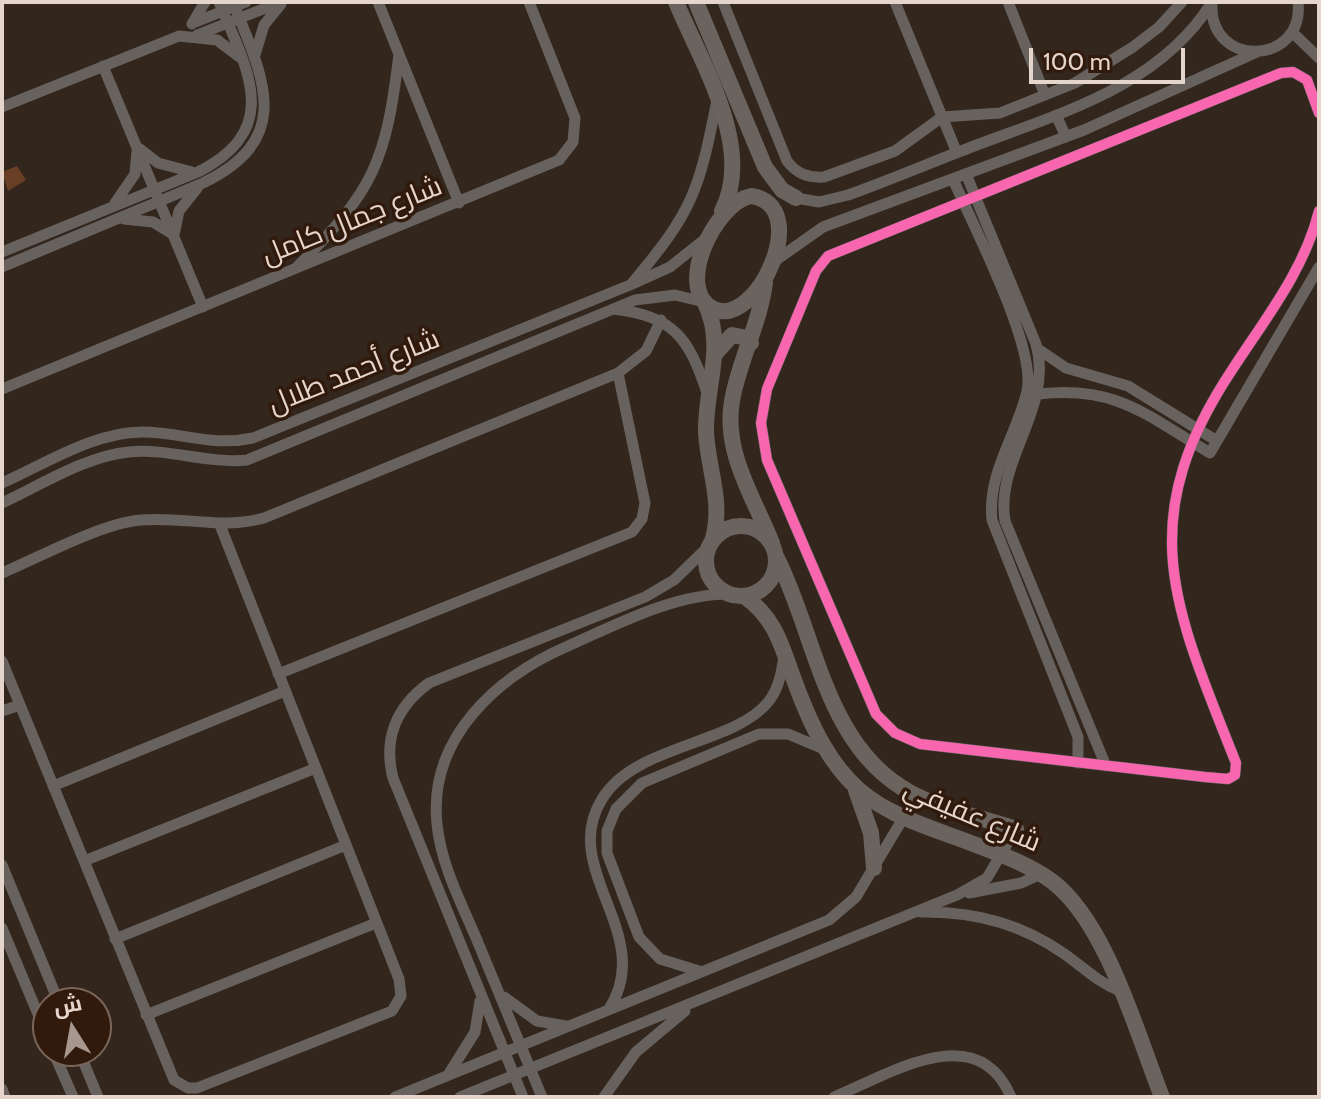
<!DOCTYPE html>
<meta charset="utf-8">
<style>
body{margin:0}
#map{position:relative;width:1321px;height:1099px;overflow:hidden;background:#33261d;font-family:Cabin,Cairo,sans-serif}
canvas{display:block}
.frame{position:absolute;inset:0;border:4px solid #e5d5cc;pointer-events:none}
.north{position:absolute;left:32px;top:987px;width:80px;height:80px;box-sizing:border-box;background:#311a0c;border:2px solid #796559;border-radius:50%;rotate:349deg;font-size:22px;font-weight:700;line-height:32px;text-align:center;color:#e5d5cc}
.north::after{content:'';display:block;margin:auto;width:28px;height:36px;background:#a7988f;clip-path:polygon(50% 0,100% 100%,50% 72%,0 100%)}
.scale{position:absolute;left:1029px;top:48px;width:156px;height:36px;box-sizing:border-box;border:4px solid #e5d5cc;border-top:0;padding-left:10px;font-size:24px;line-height:28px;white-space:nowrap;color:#e5d5cc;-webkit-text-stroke:6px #311a0c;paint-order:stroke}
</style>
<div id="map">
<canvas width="1321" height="1099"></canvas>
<div class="frame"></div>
<div class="north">ش</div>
<div class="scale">100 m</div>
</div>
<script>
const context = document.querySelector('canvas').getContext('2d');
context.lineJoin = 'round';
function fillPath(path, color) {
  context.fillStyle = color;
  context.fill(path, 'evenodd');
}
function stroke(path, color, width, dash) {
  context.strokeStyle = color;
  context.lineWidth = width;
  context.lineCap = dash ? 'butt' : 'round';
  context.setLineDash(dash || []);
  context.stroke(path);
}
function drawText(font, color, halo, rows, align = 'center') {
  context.font = font + ' Cabin,Cairo,sans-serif';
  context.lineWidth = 7;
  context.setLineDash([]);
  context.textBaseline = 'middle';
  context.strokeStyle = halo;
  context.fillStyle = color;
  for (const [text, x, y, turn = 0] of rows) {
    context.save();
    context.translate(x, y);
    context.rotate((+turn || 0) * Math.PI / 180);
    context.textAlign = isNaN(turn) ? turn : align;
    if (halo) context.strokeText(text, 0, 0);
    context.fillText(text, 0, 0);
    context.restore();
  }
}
fillPath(new Path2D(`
 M17,166L26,180L8,191L2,172Z`), '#683f24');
stroke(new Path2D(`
 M378,2L459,203
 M723,2L787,161C797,174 808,178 824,177L895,151L942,117L1000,113L1075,83L1133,47L1159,27L1182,2
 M895,2L957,153
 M1008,2L1045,95
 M1212,3C1208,69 1305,66 1298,2
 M193,23L246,2
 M192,24L205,2
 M1292,32L1319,58
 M197,35L281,2
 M255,55L264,25L281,4
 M103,66L203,307
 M2,107L179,36L217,40L241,58
 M1319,113L1307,80L1293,72L1281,73L828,256L816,271L767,389L761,423L767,460L876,714L895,733L920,744L1205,777L1228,779L1235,775L1236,763C1175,609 1131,522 1232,370C1265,319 1304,271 1319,211
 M1056,115L1066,137
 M140,149L158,163L192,172
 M966,174L1036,344C1054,409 995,459 1005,521L1106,766
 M953,179C972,224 1037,347 1027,391C1017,435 987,473 992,520L1078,737V763
 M796,198L819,202L848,195C890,180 932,162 974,146C1061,113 1160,86 1212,2
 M115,203L135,174L137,151
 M124,219L153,222L171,233
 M174,235L179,211L198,187
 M2,252L198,172C283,129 248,71 219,2
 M772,263L823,227L1084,130L1257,52
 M298,266C375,189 386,161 399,54
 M2,267L203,183C296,138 263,78 233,2
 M633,282C693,211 699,191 717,100
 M613,309C674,316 689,338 707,393
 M1038,349L1066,368L1128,386L1217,441
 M2,389L559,160L573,142L575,118L529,2
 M1039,394C1117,385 1147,416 1210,453L1319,267
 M2,483C45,464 94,432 142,432C182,432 211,447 253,438L630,285L670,267L705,239
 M2,503C41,485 86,456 129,452C169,448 207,464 247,460L635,300L675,295L704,302
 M2,573C40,557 102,523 141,520C184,516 221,530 264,518L618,373L646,351L661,320
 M2,661L174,1080L188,1088H197L392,1011L401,996L399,979L220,525
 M278,674L632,532L642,519L645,503L618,373
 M2,711L20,705
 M53,786L285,691
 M84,861L316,768
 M2,865L59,1003
 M969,893L1021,883L1041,874
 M921,912C973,911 1020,923 1063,953C1082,966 1097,982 1120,991
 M2,928L48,1038
 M115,939L346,845
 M699,971L660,959L639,937L607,853V831L616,809L642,783L759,734H788L826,750
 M504,997L537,1021L566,1026
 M609,1009C657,934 558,870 602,799C635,744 735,745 769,701C779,688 782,671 784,655
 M146,1015L376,923
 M53,1051L73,1097
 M79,1051L98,1097
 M450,1072L475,1032L480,1001
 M2,1089L5,1097
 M395,1097L829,920L856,897L917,795
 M460,1097L957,895L987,878L1016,829
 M523,1097L393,778C383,739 396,707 429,683L645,597L674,580L710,545
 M542,1097C521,1046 500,995 479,945C463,906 441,866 437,824C428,739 496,677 568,646C618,624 674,594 729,594
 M604,1097L636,1052L685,1011
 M834,1097C890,1074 977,1017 1011,1097`), '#67625e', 11);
stroke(new Path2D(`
 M676,2C701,62 755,148 722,211
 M696,2L765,167L782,190L796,198
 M751,196C814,204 757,329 714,309C673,290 715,203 751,196Z
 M765,282C760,324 739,360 732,401C723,452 754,498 772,543
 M705,303C726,346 705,387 706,432C708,471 724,502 712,542
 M716,353L732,335L747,338L751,343
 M706 561a35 35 0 1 1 70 0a35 35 0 1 1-70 0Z
 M777,558C817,638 825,747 911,793C944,810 982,818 1016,829
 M744,596C775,618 781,644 793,677C806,713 822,751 848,779C879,814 929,827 971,843C999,854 1029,864 1053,882C1107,924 1137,1034 1162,1097
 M856,790L871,833L874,868`), '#6b635e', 16);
stroke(new Path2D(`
 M1319,113L1307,80L1293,72L1281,73L828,256L816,271L767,389L761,423L767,460L876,714L895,733L920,744L1205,777L1228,779L1235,775L1236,763C1175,609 1131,522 1232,370C1265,319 1304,271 1319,211`), '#f766af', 10);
drawText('28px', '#e5d5cc', '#311a0c', [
 ["شارع جمال كامل",352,221,-22],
 ["شارع أحمد طلال",354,372,-22],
 ["شارع عفيفي",972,816,23]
]);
</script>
